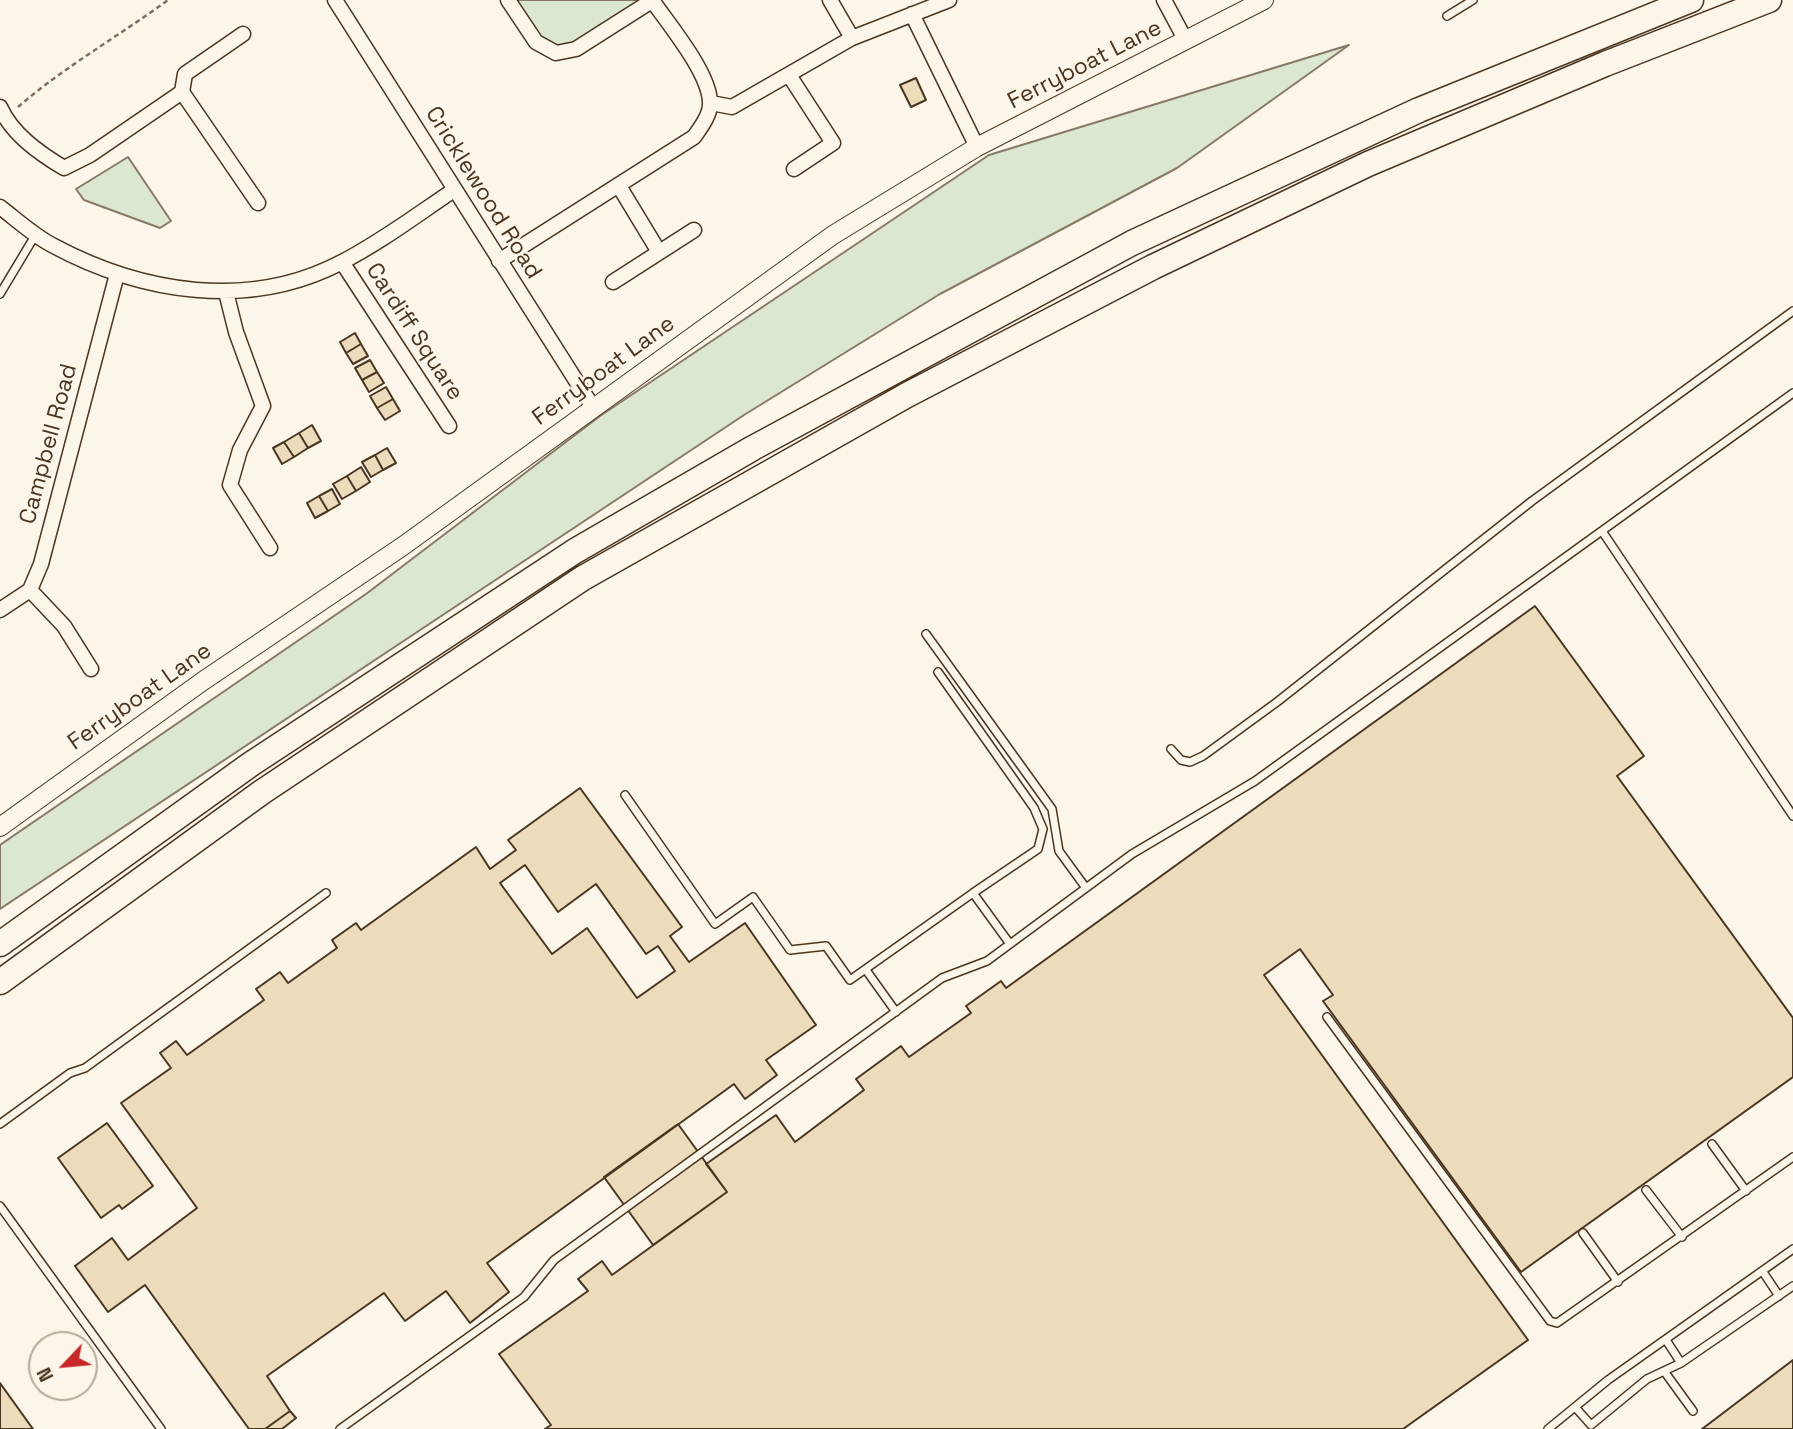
<!DOCTYPE html>
<style>
body{margin:0}
#map{position:relative;width:1793px;height:1429px;overflow:hidden;background:#fbf6e9;font-family:"Space Grotesk",sans-serif}
canvas{display:block}
.north{position:absolute;left:28px;top:1331px;width:70px;height:70px;box-sizing:border-box;background:#fbf6e9;border:2px solid #b4a999;border-radius:50%;rotate:244deg;font-size:19px;font-weight:700;line-height:28px;text-align:center;color:#4a3520}
.north::after{content:'';display:block;margin:auto;width:24px;height:32px;background:#c62828;clip-path:polygon(50% 0,100% 100%,50% 72%,0 100%)}
</style>
<div id="map">
<canvas width="1793" height="1429"></canvas>
<div class="north">N</div>
</div>
<script>
const context = document.querySelector('canvas').getContext('2d');
context.lineJoin = 'round';
function fillPath(path, color) {
  context.fillStyle = color;
  context.fill(path, 'evenodd');
}
function stroke(path, color, width, dash) {
  context.strokeStyle = color;
  context.lineWidth = width;
  context.lineCap = dash ? 'butt' : 'round';
  context.setLineDash(dash || []);
  context.stroke(path);
}
function drawText(font, color, halo, rows, align = 'center') {
  context.font = font + ' "Space Grotesk",sans-serif';
  context.lineWidth = 5;
  context.setLineDash([]);
  context.textBaseline = 'middle';
  context.strokeStyle = halo;
  context.fillStyle = color;
  for (const [text, x, y, turn = 0] of rows) {
    context.save();
    context.translate(x, y);
    context.rotate((+turn || 0) * Math.PI / 180);
    context.textAlign = isNaN(turn) ? turn : align;
    if (halo) context.strokeText(text, 0, 0);
    context.fillText(text, 0, 0);
    context.restore();
  }
}
const green = new Path2D(`
 M508,0H652L576,49L547,50Z
 M1349,45L1177,168L940,294L744,415L0,909V845L366,594L600,416L989,155Z
 M128,157L171,221L160,228L84,200L76,189Z`);
fillPath(green, '#dce7d0');
stroke(green, '#887966', 2);
const building = new Path2D(`
 M916,78L926,100L911,107L900,85Z
 M355,333L361,344L346,353L340,342Z
 M361,344L368,356L353,364L346,353Z
 M370,360L377,372L362,380L355,368Z
 M377,372L384,383L369,392L362,380Z
 M386,387L393,399L377,408L370,396Z
 M393,399L400,411L385,420L377,408Z
 M312,425L321,441L308,448L299,433Z
 M299,433L308,448L294,457L284,442Z
 M284,442L294,457L282,464L273,448Z
 M387,448L396,463L383,470L375,455Z
 M375,455L383,470L371,477L362,462Z
 M361,467L370,482L356,491L347,476Z
 M347,476L356,491L342,499L333,484Z
 M332,489L340,504L328,511L319,496Z
 M319,496L328,511L315,518L307,503Z
 M1535,606L1644,756L1617,776L1793,1018V1077L1521,1272L1323,1001L1333,995L1300,949L1264,975L1528,1340L1403,1429H545L551,1425L499,1354L588,1291L578,1279L602,1261L612,1275L727,1192L706,1164L776,1115L795,1142L864,1090L856,1079L901,1046L909,1057L971,1013L966,1006L1001,981L1006,988Z
 M580,788L682,927L670,936L689,962L745,923L816,1025L766,1060L777,1075L745,1099L734,1084L487,1263L509,1292L470,1323L446,1291L405,1321L384,1293L267,1376L290,1411L265,1429H249L145,1285L108,1312L75,1266L112,1238L128,1260L197,1208L121,1103L171,1068L160,1053L176,1041L187,1055L264,1000L256,989L280,972L288,983L337,948L332,940L356,923L361,930L476,847L490,869L516,850L508,840ZM525,865L558,912L596,884L646,954L658,946L675,971L637,998L587,928L552,954L500,883Z
 M107,1123L153,1186L122,1209L119,1205L101,1218L58,1158Z
 M678,1124L727,1192L653,1245L604,1177Z
 M1793,1360V1429H1702Z
 M0,1383L33,1429H0Z
 M290,1411L296,1418L282,1429H265Z`);
fillPath(building, '#ecdcbc');
stroke(building, '#4a3520', 2);
const service = new Path2D(`
 M1447,16L1473,0
 M0,294L36,234
 M1602,531L1793,816
 M926,634L1052,809L1059,851L1086,888
 M938,672L1034,808L1043,829L1038,849L973,893
 M1171,749L1181,760L1190,762L1203,756L1277,702L1532,501L1793,311
 M625,795L715,924L753,897L790,950L826,946L850,980L973,893L1010,944
 M866,970L896,1012
 M1327,1017L1550,1321L1557,1323L1793,1157
 M0,1124L70,1073L85,1068L326,893
 M1712,1144L1746,1191
 M1646,1190L1682,1237
 M0,1206L161,1429
 M1583,1233L1618,1282
 M1763,1272L1779,1296
 M1666,1340L1681,1363L1793,1286
 M1664,1371L1693,1411
 M1575,1407L1591,1425L1647,1379L1681,1363
 M340,1429L524,1297L554,1260L942,978L987,961L1132,854L1255,781L1793,393
 M1548,1429L1608,1380L1793,1249`);
const minor = new Path2D(`
 M335,0L594,409
 M508,0L536,42L556,53L576,49L653,0
 M830,0L852,38
 M1164,0L1186,41
 M912,14L977,147
 M243,34L185,74L182,92L258,203
 M789,75L833,143L794,169
 M711,103L732,107L852,38L949,0
 M0,107C12,134 39,153 64,168L90,155L182,92
 M619,186L659,252
 M0,207C17,220 33,235 52,245C141,293 249,311 342,262C381,242 418,214 454,190
 M499,261L694,137C701,127 711,114 710,102C709,72 669,25 652,0
 M342,262L449,426
 M613,282L694,230
 M226,292L236,332L263,406L240,450L230,485L270,548
 M30,590L64,626L91,669
 M0,610L30,590L41,564L117,274`);
const tertiary = new Path2D(`
 M0,827L203,681L403,546L833,235L977,147L1264,0`);
const trunk = new Path2D(`
 M0,944L251,764L575,551L753,448L1132,243L1419,110L1691,0
 M0,982L262,792L583,578L907,395L1153,267L1368,164L1605,64L1769,0`);
stroke(service, '#4a3520', 10);
stroke(minor, '#4a3520', 17);
stroke(tertiary, '#4a3520', 20);
stroke(trunk, '#4a3520', 27);
stroke(new Path2D(`
 M18,107C64,67 119,36 168,0`), '#7f6f5c', 2.5, [5, 3.5]);
stroke(service, '#fbf6e9', 7);
stroke(minor, '#fbf6e9', 14);
stroke(tertiary, '#fbf6e9', 18);
stroke(trunk, '#fbf6e9', 24);
drawText('23px', '#4a3520', '#fbf6e9', [
 ["Ferryboat Lane",1085,65,-27],
 ["Cricklewood Road",483,193,58],
 ["Cardiff Square",414,332,57],
 ["Ferryboat Lane",604,371,-36],
 ["Campbell Road",49,444,-75],
 ["Ferryboat Lane",140,697,-35]
]);
</script>
